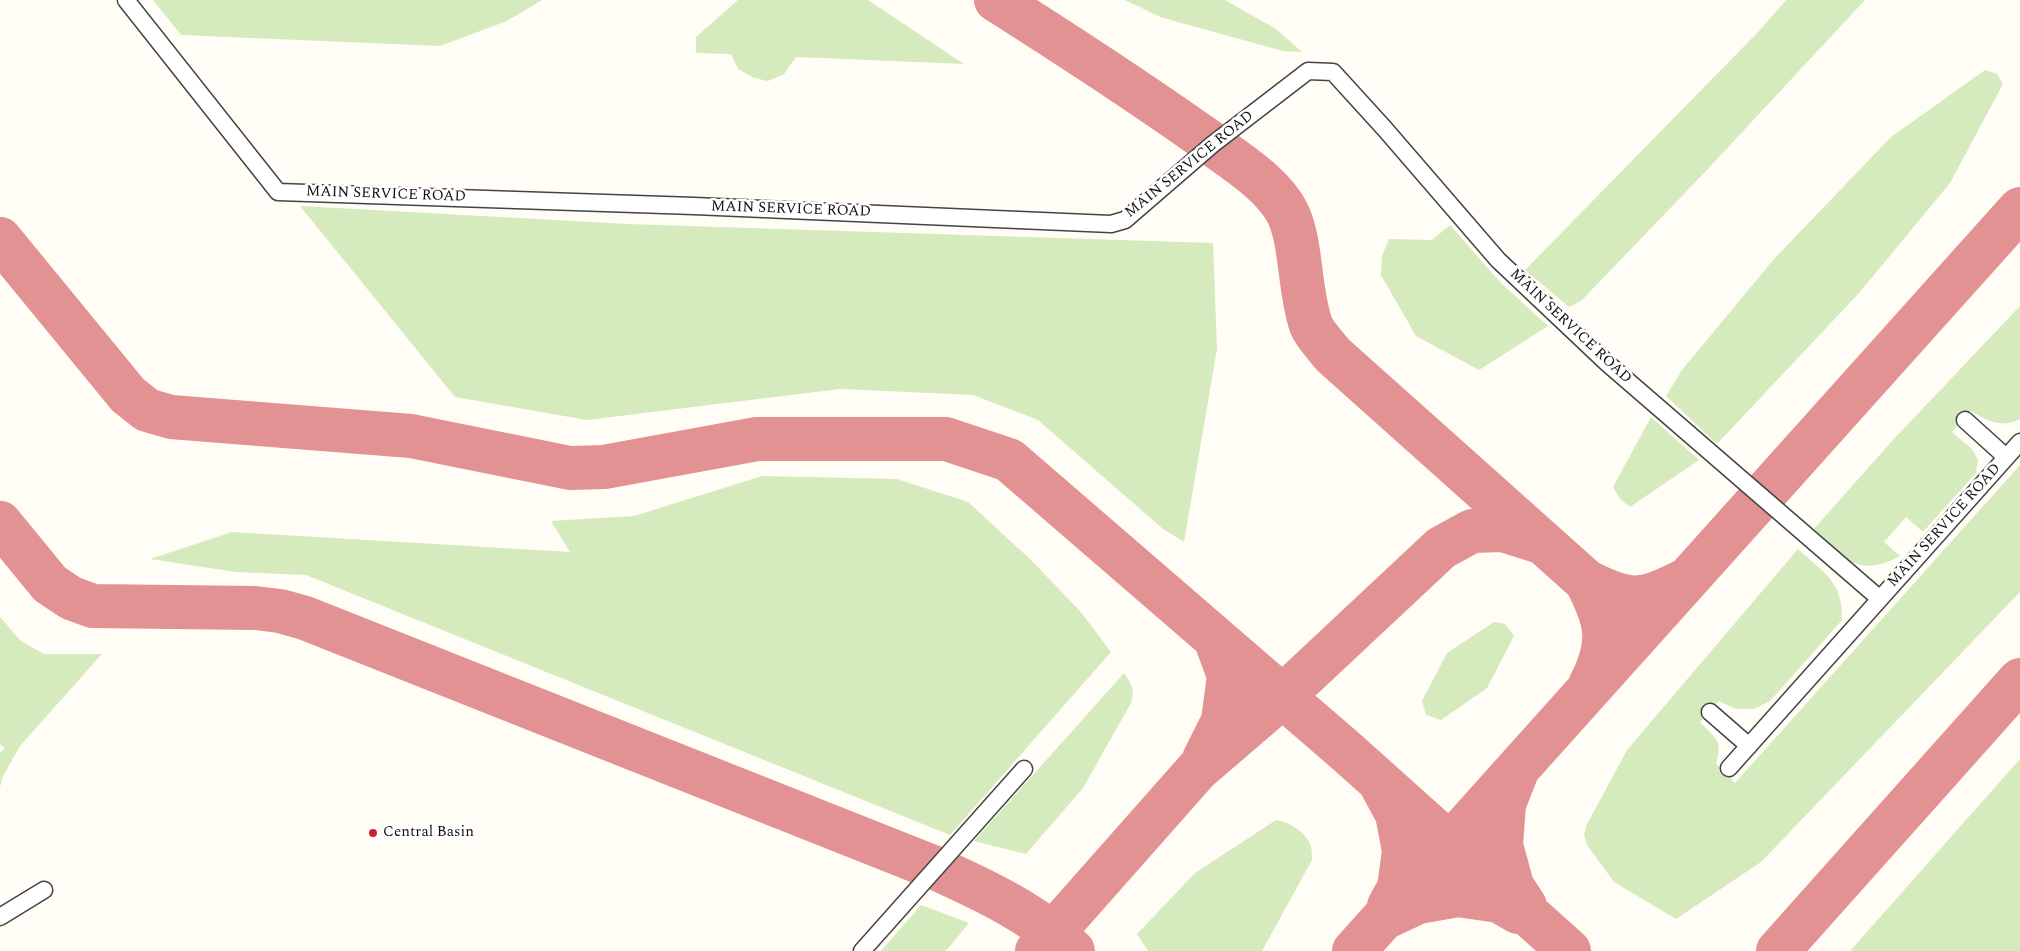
<!DOCTYPE html>
<style>
body{margin:0}
canvas{display:block;background:#fffdf5}
</style>
<canvas width="2020" height="951"></canvas>
<script>
const context = document.querySelector('canvas').getContext('2d');
context.lineJoin = 'round';
function fillPath(path, color) {
  context.fillStyle = color;
  context.fill(path, 'evenodd');
}
function stroke(path, color, width, dash) {
  context.strokeStyle = color;
  context.lineWidth = width;
  context.lineCap = dash ? 'butt' : 'round';
  context.setLineDash(dash || []);
  context.stroke(path);
}
function drawText(font, color, halo, rows, align = 'center') {
  context.font = font + ' Spectral,serif';
  context.lineWidth = 5;
  context.setLineDash([]);
  context.textBaseline = 'middle';
  context.strokeStyle = halo;
  context.fillStyle = color;
  for (const [text, x, y, turn = 0] of rows) {
    context.save();
    context.translate(x, y);
    context.rotate((+turn || 0) * Math.PI / 180);
    context.textAlign = isNaN(turn) ? turn : align;
    if (halo) context.strokeText(text, 0, 0);
    context.fillText(text, 0, 0);
    context.restore();
  }
}
fillPath(new Path2D(`
 M153,0H542L507,21L440,46L181,35Z
 M738,0H868L964,64L796,57L784,74L768,81L754,78L738,69L731,54L696,53V37Z
 M1125,0H1225L1276,29L1302,52L1283,51L1160,17Z
 M1786,0H1865L1705,172L1581,301L1569,307L1525,270L1760,30Z
 M1985,70L1997,74L2003,84L1950,183L1859,293L1717,444L1666,396L1682,370L1774,259L1891,137Z
 M300,206L627,224L1213,243L1217,349L1184,542L1163,529L1038,420L973,395L840,389L587,420L455,397Z
 M1450,225L1501,283L1548,326L1479,370L1416,336L1381,275L1382,256L1389,239L1432,240Z
 M2020,306V419C1999,429 1988,420 1970,411L1952,432L1973,450L1978,460L1976,473L1923,532L1906,517L1884,542L1900,556C1883,565 1868,570 1850,561L1814,529L1892,441Z
 M1651,417L1699,460L1630,507L1620,499L1613,487Z
 M2020,465V592L1761,862L1676,919L1614,882L1587,845L1584,835L1586,826L1627,750L1798,549C1824,573 1843,581 1842,620L1770,701L1754,709H1736L1719,701L1700,722C1716,739 1723,739 1716,764L1735,783Z
 M762,476L897,479L968,502L1031,560L1080,611L1111,652L950,835L306,575L236,572L150,559L232,532L570,552L551,521L634,516Z
 M0,617L21,641L44,654H102L20,746L3,776L0,787V753L5,748L0,744Z
 M1494,622L1505,624L1514,636L1487,688L1441,720L1426,715L1422,701L1447,653Z
 M1124,673C1132,684 1135,690 1131,703L1083,788L1026,854L974,841Z
 M2020,759V951H1850Z
 M1276,820C1289,822 1308,833 1311,847C1312,851 1312,856 1312,860L1262,951H1148L1137,934L1195,873Z
 M921,905L969,923L946,951H881Z`), '#d5ebbd');
stroke(new Path2D(`
 M996,0C1067,45 1136,90 1204,138C1231,158 1273,183 1288,214C1302,244 1299,291 1311,325C1315,335 1326,346 1333,355L1586,581
 M0,239L128,395L147,410L171,417L411,436L570,468L604,467L757,439H946L1009,460L1347,752L1569,951
 M0,523L50,584L71,598L93,606L255,608L280,611L305,618L935,868C984,890 1035,914 1073,951
 M1590,685C1612,643 1607,621 1586,581C1631,604 1642,602 1686,580
 M1204,759L1223,721L1229,676L1215,638
 M1517,771L1504,804L1501,845L1512,886L1525,906
 M1382,786L1397,814L1404,851L1399,888L1389,906
 M1386,917L1418,902L1458,895L1499,901L1518,912
 M1037,951L1198,769L1283,696L1441,548L1472,531L1503,530L1541,542
 M1354,951L2020,209
 M1778,951L2020,680`), '#e29292', 44);
const minor = new Path2D(`
 M126,0L278,192L694,206L1111,224L1125,220L1213,144L1308,71L1333,72L1384,128L1498,260L1607,363L1880,599
 M1965,420L2006,457
 M1710,712L1749,746
 M1729,768L2020,442
 M0,917L44,890
 M862,951L1024,769`);
stroke(minor, '#444', 19);
stroke(minor, '#fff', 16);
for (const [x, y, r, color] of [
 [373,833,5,"#c4262e"]
]) {
  const dot = new Path2D();
  dot.arc(x, y, r, 0, 2 * Math.PI);
  context.fillStyle = color;
  context.fill(dot);
  stroke(dot, '#fff', 2);
}
drawText('15px', '#111', '#fff', [
 ["MAIN SERVICE ROAD",1190,165,-39],
 ["MAIN SERVICE ROAD",386,195,2],
 ["MAIN SERVICE ROAD",791,210,2],
 ["MAIN SERVICE ROAD",1570,327,43],
 ["MAIN SERVICE ROAD",1945,526,-48]
]);
drawText('15px', '#111', '#fff', [
 ["Central Basin",383,833]
], 'left');
</script>
